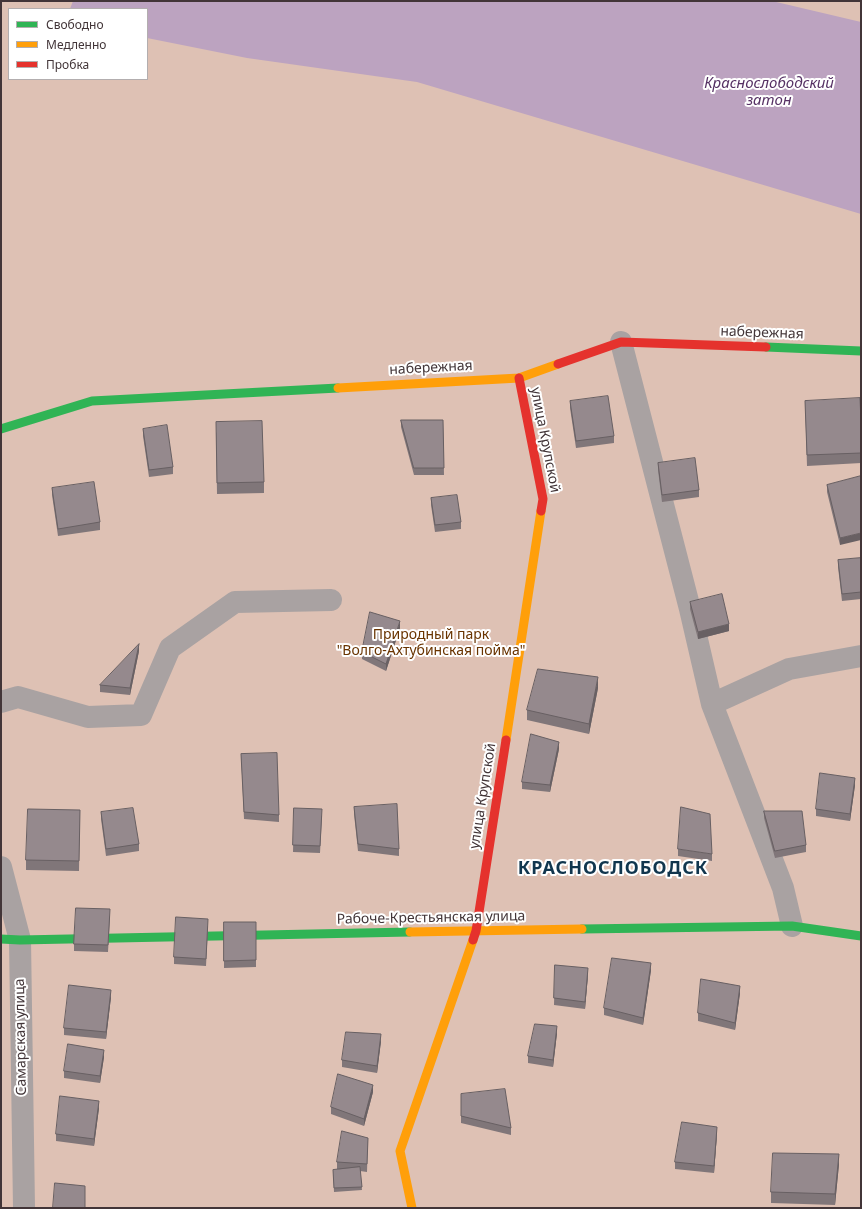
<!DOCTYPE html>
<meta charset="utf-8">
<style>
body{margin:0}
#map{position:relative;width:862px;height:1209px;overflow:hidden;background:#eedde0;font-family:"Noto Sans",sans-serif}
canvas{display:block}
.frame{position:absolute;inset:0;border:2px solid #423538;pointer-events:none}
.legend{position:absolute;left:8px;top:8px;width:140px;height:72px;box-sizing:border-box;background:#fff;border:1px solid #b3aeaf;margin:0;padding:5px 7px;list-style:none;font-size:12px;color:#423538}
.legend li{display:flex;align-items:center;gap:8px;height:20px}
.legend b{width:20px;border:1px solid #b3aeaf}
</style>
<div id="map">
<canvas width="862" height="1209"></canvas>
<div class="frame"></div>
<ul class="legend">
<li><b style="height:5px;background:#30b455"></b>Свободно</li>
<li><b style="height:5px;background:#ff9f0a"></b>Медленно</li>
<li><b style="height:5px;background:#e5322d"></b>Пробка</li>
</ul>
</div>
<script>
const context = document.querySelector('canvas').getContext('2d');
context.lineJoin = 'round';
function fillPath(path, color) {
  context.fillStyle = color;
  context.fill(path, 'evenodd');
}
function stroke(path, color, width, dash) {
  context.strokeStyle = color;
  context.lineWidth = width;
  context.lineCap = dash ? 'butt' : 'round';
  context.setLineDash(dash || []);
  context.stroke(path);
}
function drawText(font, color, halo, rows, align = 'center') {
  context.font = font + ' "Noto Sans",sans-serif';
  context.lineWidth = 4;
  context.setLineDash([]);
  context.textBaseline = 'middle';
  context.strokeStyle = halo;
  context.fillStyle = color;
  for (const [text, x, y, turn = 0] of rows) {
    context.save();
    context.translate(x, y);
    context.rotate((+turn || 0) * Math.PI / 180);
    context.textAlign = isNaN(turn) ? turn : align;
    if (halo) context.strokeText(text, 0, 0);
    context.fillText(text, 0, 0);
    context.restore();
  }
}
fillPath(new Path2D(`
 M1,1H861V1208H1ZM9,9H147V79H9Z`), '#dec1b4');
fillPath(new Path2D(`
 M73,1H772L861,22V214L417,82L247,58L147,38V9H70Z`), '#bca3c0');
stroke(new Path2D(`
 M621,342L690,609L712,704L783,888L792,926
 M1,702L18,697L88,717L141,715L170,648L235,602L331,600
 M712,704L789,669L861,656
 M1,867L20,940L24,1208`), '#a9a2a2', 22);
stroke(new Path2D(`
 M766,347L861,351
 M1,429L92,401L338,388
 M582,929L792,926L861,936
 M1,939L20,940L410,932`), '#30b455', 9);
stroke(new Path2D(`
 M338,388L519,378L558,364
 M506,740L541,511
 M410,932L582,929
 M412,1208L400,1151L473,940`), '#ff9f0a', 9);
stroke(new Path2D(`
 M558,364L621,342L766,347
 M519,378L543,499L541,511
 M473,940L476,931L506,740`), '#e5322d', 9);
fillPath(new Path2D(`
 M570,401L614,436V443L576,448L570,408Z
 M805,401L861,422V463L807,466Z
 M401,420H443L444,475H414L401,427Z
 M143,429L173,467V474L149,477L143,436Z
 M216,432L264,482V493L217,494Z
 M658,463L699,490V497L662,502L658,470Z
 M861,476L840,545L827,492V485Z
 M52,488L100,522V530L58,536L52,495Z
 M431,498L461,522V529L435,532L431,505Z
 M861,558V599L842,601L838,567V560Z
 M690,602L729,631L698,639L690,609Z
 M400,628L386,671L362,659V652Z
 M139,651L130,695L100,692V685Z
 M598,688L589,734L527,720V710Z
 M559,749L550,792L522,789V782Z
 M241,754L279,815V822L244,819Z
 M855,785L850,821L816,816V809Z
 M354,807L399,849V856L358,851L354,814Z
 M294,808L322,816L320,853L293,852Z
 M80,810L79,871L26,870V860Z
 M764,811L806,845V852L775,858L764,818Z
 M101,812L139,844V851L106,856L101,819Z
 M678,849L712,854V861L678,856Z
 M110,916L108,952L74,951V944Z
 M224,922H256V967L224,968Z
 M208,926L206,966L174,964V957Z
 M555,965L588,975L585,1009L554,1005Z
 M651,970L643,1025L604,1015V1008Z
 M740,993L735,1030L698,1021V1013Z
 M111,997L106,1039L64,1035V1028Z
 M557,1033L553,1067L528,1063V1056Z
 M381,1041L377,1073L342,1067V1060Z
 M104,1057L100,1083L64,1078V1071Z
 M373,1092L364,1126L331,1114V1107Z
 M461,1094L511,1128V1135L461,1123Z
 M99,1108L94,1146L56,1141V1134Z
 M717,1134L714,1173L675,1169V1162Z
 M368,1138L367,1172L360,1171L362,1190L334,1192L333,1170L340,1169H337V1162Z
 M839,1164L835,1205L771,1203V1192Z`), '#807679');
fillPath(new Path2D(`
 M861,533V540L840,545V538Z
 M400,621V628L386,671V664Z
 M729,624V631L698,639V632Z
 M139,644V651L130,695V688Z
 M598,677V688L589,734V724Z
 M559,742V749L550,792V785Z
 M855,778V785L850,821V814Z
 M651,963V970L643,1025V1018Z
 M588,968V975L585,1009V1002Z
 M740,986V993L735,1030V1023Z
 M111,990V997L106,1039V1032Z
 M557,1026V1033L553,1067V1060Z
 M381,1034V1041L377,1073V1066Z
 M104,1050V1057L100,1083V1076Z
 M373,1085V1092L364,1126V1119Z
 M99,1101V1108L94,1146V1139Z
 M717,1127V1134L714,1173V1166Z
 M839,1154V1164L835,1205V1194Z`), '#686063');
const building = new Path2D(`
 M608,396L614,436L576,441L570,401Z
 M860,398L861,422V453L807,455L805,401Z
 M401,420H443L444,468H414Z
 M262,421L264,482L217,483L216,422Z
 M167,425L173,467L149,470L143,429Z
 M695,458L699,490L662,495L658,463Z
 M861,476V533L840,538L827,485Z
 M94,482L100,522L58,529L52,488Z
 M457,495L461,522L435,525L431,498Z
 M861,558V592L842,594L838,560Z
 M722,594L729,624L698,632L690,602Z
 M370,612L400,621L386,664L362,652Z
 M139,644L130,688L100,685Z
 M538,669L598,677L589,724L527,710Z
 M531,734L559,742L550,785L522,782Z
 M277,753L279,815L244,812L241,754Z
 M820,773L855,778L850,814L816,809Z
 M397,804L399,849L358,844L354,807Z
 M681,807L710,814L712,854L678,849Z
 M133,808L139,844L106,849L101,812Z
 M294,808L322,809L320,846L293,845Z
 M28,809L80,810L79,861L26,860Z
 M764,811H802L806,845L775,851Z
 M76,908L110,909L108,945L74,944Z
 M176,917L208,919L206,959L174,957Z
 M224,922H256V960L224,961Z
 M612,958L651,963L643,1018L604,1008Z
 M555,965L588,968L585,1002L554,998Z
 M701,979L740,986L735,1023L698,1013Z
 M69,985L111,990L106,1032L64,1028Z
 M535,1024L557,1026L553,1060L528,1056Z
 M346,1032L381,1034L377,1066L342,1060Z
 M68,1044L104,1050L100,1076L64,1071Z
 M338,1074L373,1085L364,1119L331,1107Z
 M505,1089L511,1128L461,1116V1094Z
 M60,1096L99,1101L94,1139L56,1134Z
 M682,1122L717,1127L714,1166L675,1162Z
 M342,1131L368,1138L367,1164L337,1162Z
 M773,1153L839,1154L835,1194L771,1192Z
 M360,1167L362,1187L334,1188L333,1170Z
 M55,1183L85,1186V1208H53Z`);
fillPath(building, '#95898d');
stroke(building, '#686063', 1);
drawText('14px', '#423538', '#fff', [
 ["набережная",762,333,2],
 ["набережная",431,368,-3],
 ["улица Крупской",545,440,79],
 ["улица Крупской",483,796,-81],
 ["Рабоче-Крестьянская улица",431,918,-1],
 ["Самарская улица",21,1037,-91]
]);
drawText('14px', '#693400', '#fff', [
 ["Природный парк",431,635],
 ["\"Волго-Ахтубинская пойма\"",431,651]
]);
drawText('italic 15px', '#563164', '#fff', [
 ["Краснослободский",769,84],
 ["затон",769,101]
]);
context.letterSpacing = '1px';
drawText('bold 18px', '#11364e', '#fff', [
 ["КРАСНОСЛОБОДСК",613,869]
]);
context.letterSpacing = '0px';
</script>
